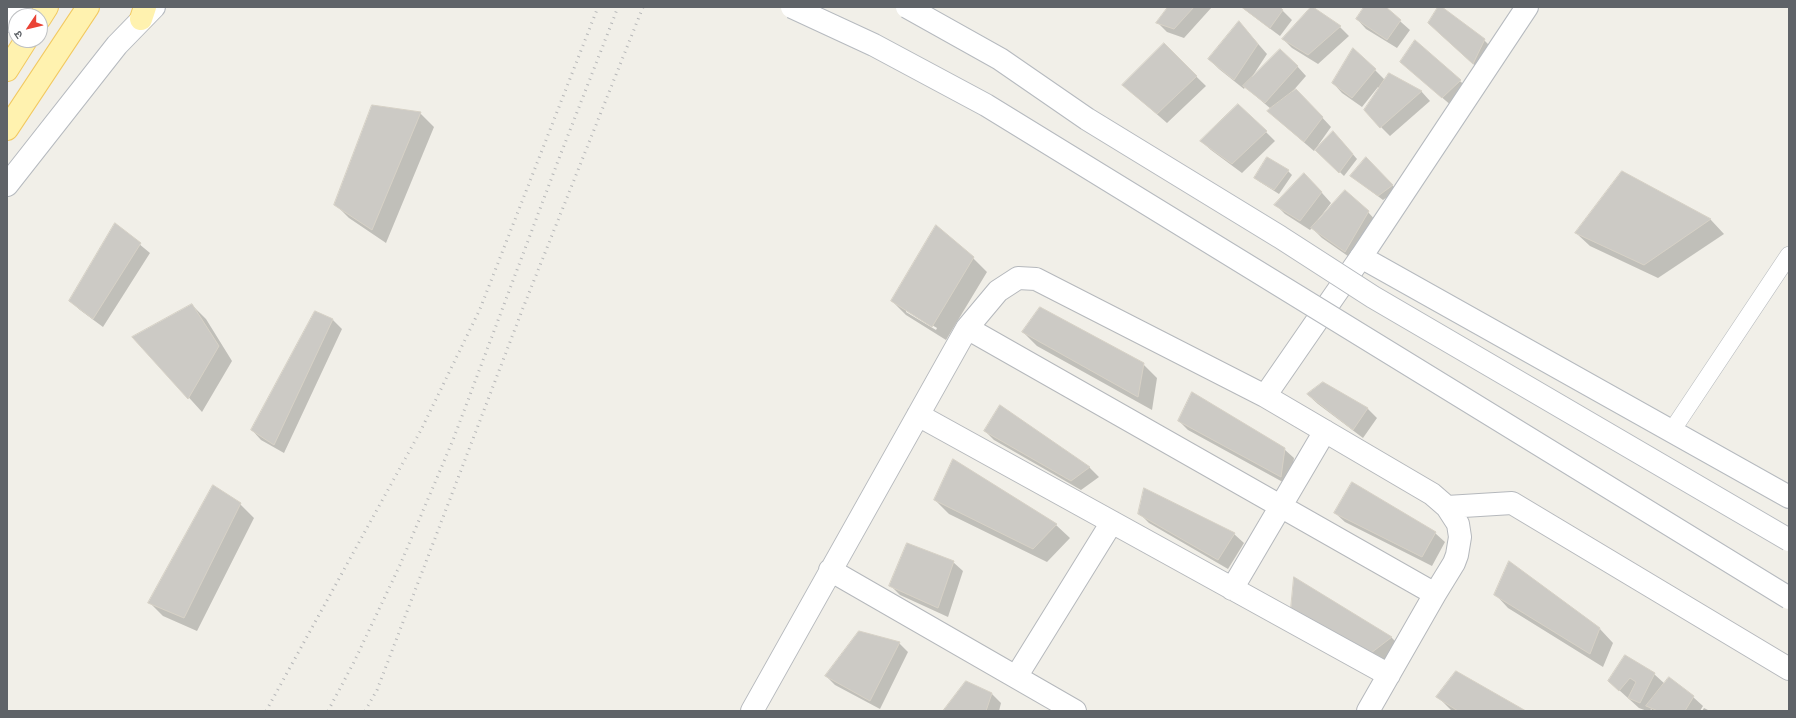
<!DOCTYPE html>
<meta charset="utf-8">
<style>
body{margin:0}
#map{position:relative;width:1796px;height:718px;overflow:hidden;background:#f1efe8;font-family:Signika,"Noto Sans Devanagari",sans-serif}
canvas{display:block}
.frame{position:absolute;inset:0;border:8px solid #5f6368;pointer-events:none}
.north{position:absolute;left:8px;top:8px;width:40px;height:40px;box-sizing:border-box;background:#fff;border:1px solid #bfc1c3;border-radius:50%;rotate:235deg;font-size:11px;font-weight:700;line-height:16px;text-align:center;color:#5f6368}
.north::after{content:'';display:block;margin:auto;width:14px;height:18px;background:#ea4335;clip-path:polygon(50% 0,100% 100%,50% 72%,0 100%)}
</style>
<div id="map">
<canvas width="1796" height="718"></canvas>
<div class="frame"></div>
<div class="north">उ</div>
</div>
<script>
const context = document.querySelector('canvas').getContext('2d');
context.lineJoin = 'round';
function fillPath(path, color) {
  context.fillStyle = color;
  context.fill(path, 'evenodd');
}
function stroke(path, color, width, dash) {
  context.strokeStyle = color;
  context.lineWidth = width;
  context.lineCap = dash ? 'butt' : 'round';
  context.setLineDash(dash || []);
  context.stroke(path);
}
fillPath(new Path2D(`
 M1169,7H1212L1184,38L1167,32L1157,22Z
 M1241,7H1279L1292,20L1280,36Z
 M1365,7H1384L1410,30L1397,48L1366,29L1357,19Z
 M1439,7L1484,40L1494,50L1483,73L1438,32Z
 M1239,22L1267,54L1252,77L1297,66L1306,76L1292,92L1306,100L1331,127L1314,151L1278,120L1269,111L1271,109L1245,87L1244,89L1219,69L1209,59Z
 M1340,27L1349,36L1318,64L1292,48L1283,39Z
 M1415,41L1470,90L1453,107L1401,62Z
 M1164,45L1206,86L1167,123L1123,85Z
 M1375,70L1385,80L1421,91L1430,101L1390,136L1381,127L1380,88L1378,87L1362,107L1342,93L1333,83Z
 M420,113L434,127L386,243L349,218L335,204Z
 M1266,132L1275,141L1242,173L1211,150L1201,141Z
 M1338,137L1357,159L1344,176L1317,150Z
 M1366,159L1397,190L1383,200L1351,176Z
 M1288,171L1292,175L1279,194L1260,182L1255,178Z
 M1622,172L1711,220L1724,234L1658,278L1590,246L1576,233Z
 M1314,184L1331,203L1318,220L1319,221L1368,212L1377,222L1355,261L1322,238L1312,228L1310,230L1285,214L1276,205Z
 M115,224L150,253L103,327L80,310L70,301Z
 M973,258L987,272L946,340L906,315L892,301ZM906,310L937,328L936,330L906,312Z
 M192,305L206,319L232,361L202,412L134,337Z
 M315,312L333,320L342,329L284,453L261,440L252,430Z
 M1023,332L1143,364L1157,378L1152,410L1037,346Z
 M1323,383L1368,409L1377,418L1363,438L1318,404L1308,395Z
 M1000,406L1090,468L1099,477L1081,490L994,440L985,431Z
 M1179,421L1284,449L1294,458L1290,486L1188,430Z
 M953,461L1056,525L1070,538L1047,562L949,514L935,500Z
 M1145,490L1234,534L1244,543L1228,569L1149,523L1139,513Z
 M240,504L254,518L197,631L163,616L150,603Z
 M1335,513L1435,533L1445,542L1432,566L1345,522Z
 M953,562L963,571L948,617L900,595L891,586Z
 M1295,579L1392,638L1401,647L1381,662L1302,617L1292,608Z
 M1495,594L1600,629L1613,643L1603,667L1508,608Z
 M899,643L908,652L880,709L835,685L826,676Z
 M1654,674L1665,684L1693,697L1703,706L1700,711H1653L1651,709L1650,711H1647L1639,708L1609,681Z
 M966,682L992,694L1001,703L999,711H945Z
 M1438,697L1524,711H1452Z
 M1704,708L1710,711H1702Z`), '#0003');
const building = new Path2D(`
 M1168,7H1194L1174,29L1156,23Z
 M1242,7H1280L1283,10L1270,28Z
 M1311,7H1313L1341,26L1308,55L1282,39Z
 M1364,7H1386L1401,20L1387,40L1356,19Z
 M1438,7H1442L1485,39L1473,64L1428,23Z
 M1239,21L1258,44L1234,80L1208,59Z
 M1415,40L1461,80L1442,98L1400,62Z
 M1164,43L1197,76L1157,114L1122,85Z
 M1353,48L1376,69L1352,98L1332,83Z
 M1280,49L1298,66L1265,103L1243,86Z
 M1389,73L1422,91L1380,128L1364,110Z
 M1296,89L1323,117L1304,142L1267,111Z
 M1238,104L1267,131L1232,164L1200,141Z
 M372,105L421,112L372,230L334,205Z
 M1333,131L1353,154L1339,173L1315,150Z
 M1267,157L1289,170L1274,190L1254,178Z
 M1366,157L1393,185L1378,196L1350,176Z
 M1622,171L1711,219L1644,265L1575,233Z
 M1304,173L1322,192L1300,221L1274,205Z
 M1345,190L1369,211L1345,252L1311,228Z
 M115,223L141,243L93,319L69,301Z
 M936,225L974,257L932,327L891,301Z
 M192,304L219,346L188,399L132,337Z
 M1040,307L1144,363L1138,397L1022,332Z
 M315,311L333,319L274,445L251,430Z
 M1323,382L1368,408L1353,430L1307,394Z
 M1192,392L1285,448L1281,477L1178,421Z
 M1000,405L1090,467L1071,481L984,431Z
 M953,459L1057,524L1033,549L934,500Z
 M1352,482L1436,532L1422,557L1334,513Z
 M213,485L241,503L184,618L148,603Z
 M1144,488L1235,533L1218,560L1138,514Z
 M907,543L954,561L938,608L889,586Z
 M1509,561L1600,628L1590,654L1494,595Z
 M1294,577L1392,637L1371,653L1291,608Z
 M859,631L900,642L870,701L825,676Z
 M1625,655L1655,673L1640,703L1628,698L1636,682L1630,678L1619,691L1608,681Z
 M1456,671L1526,711H1458L1436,697Z
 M1669,677L1694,696L1685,711H1658L1646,706Z
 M966,681L992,693L986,711H943Z`);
fillPath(building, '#cccac5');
stroke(building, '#d6d1c6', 1);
const lane = new Path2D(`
 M1671,432L1789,255`);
const street = new Path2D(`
 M967,328L1435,594
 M1265,396L1361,257
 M918,415L1389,675
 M1447,507L1512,503L1789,669
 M830,570L1075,711
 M1232,589L1325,431
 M1016,677L1112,522
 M752,711L967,328L998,291L1018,278L1036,279L1265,396L1432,494L1447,507L1458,524L1460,537L1457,555L1454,563L1435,594L1368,711`);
const secondary = new Path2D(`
 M1527,7L1361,257L1789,497
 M7,21L15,7
 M7,185L117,45L154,7`);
const primary = new Path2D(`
 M40,18L47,7
 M141,19L145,7
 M7,70L26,40
 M7,129L88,7`);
stroke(lane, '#b5b8bc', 18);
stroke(street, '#b5b8bc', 24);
stroke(secondary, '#b6babf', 24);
stroke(primary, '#f2c960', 24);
stroke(lane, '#fff', 17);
stroke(street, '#fff', 22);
stroke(secondary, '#fff', 22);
stroke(primary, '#fff2af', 22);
stroke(new Path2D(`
 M266,711L421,430L480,309L598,7
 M328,711L354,662L400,565L453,440L558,161L618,7
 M365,711L377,690L523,308L643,7`), '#b6b7b8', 3, [1, 5]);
const secondaryBridge = new Path2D(`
 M792,7L874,45L986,105L1789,598
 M907,7L1000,59L1087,119L1280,237L1373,297L1789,540`);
stroke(secondaryBridge, '#b6babf', 24, []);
stroke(secondaryBridge, '#fff', 22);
</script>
